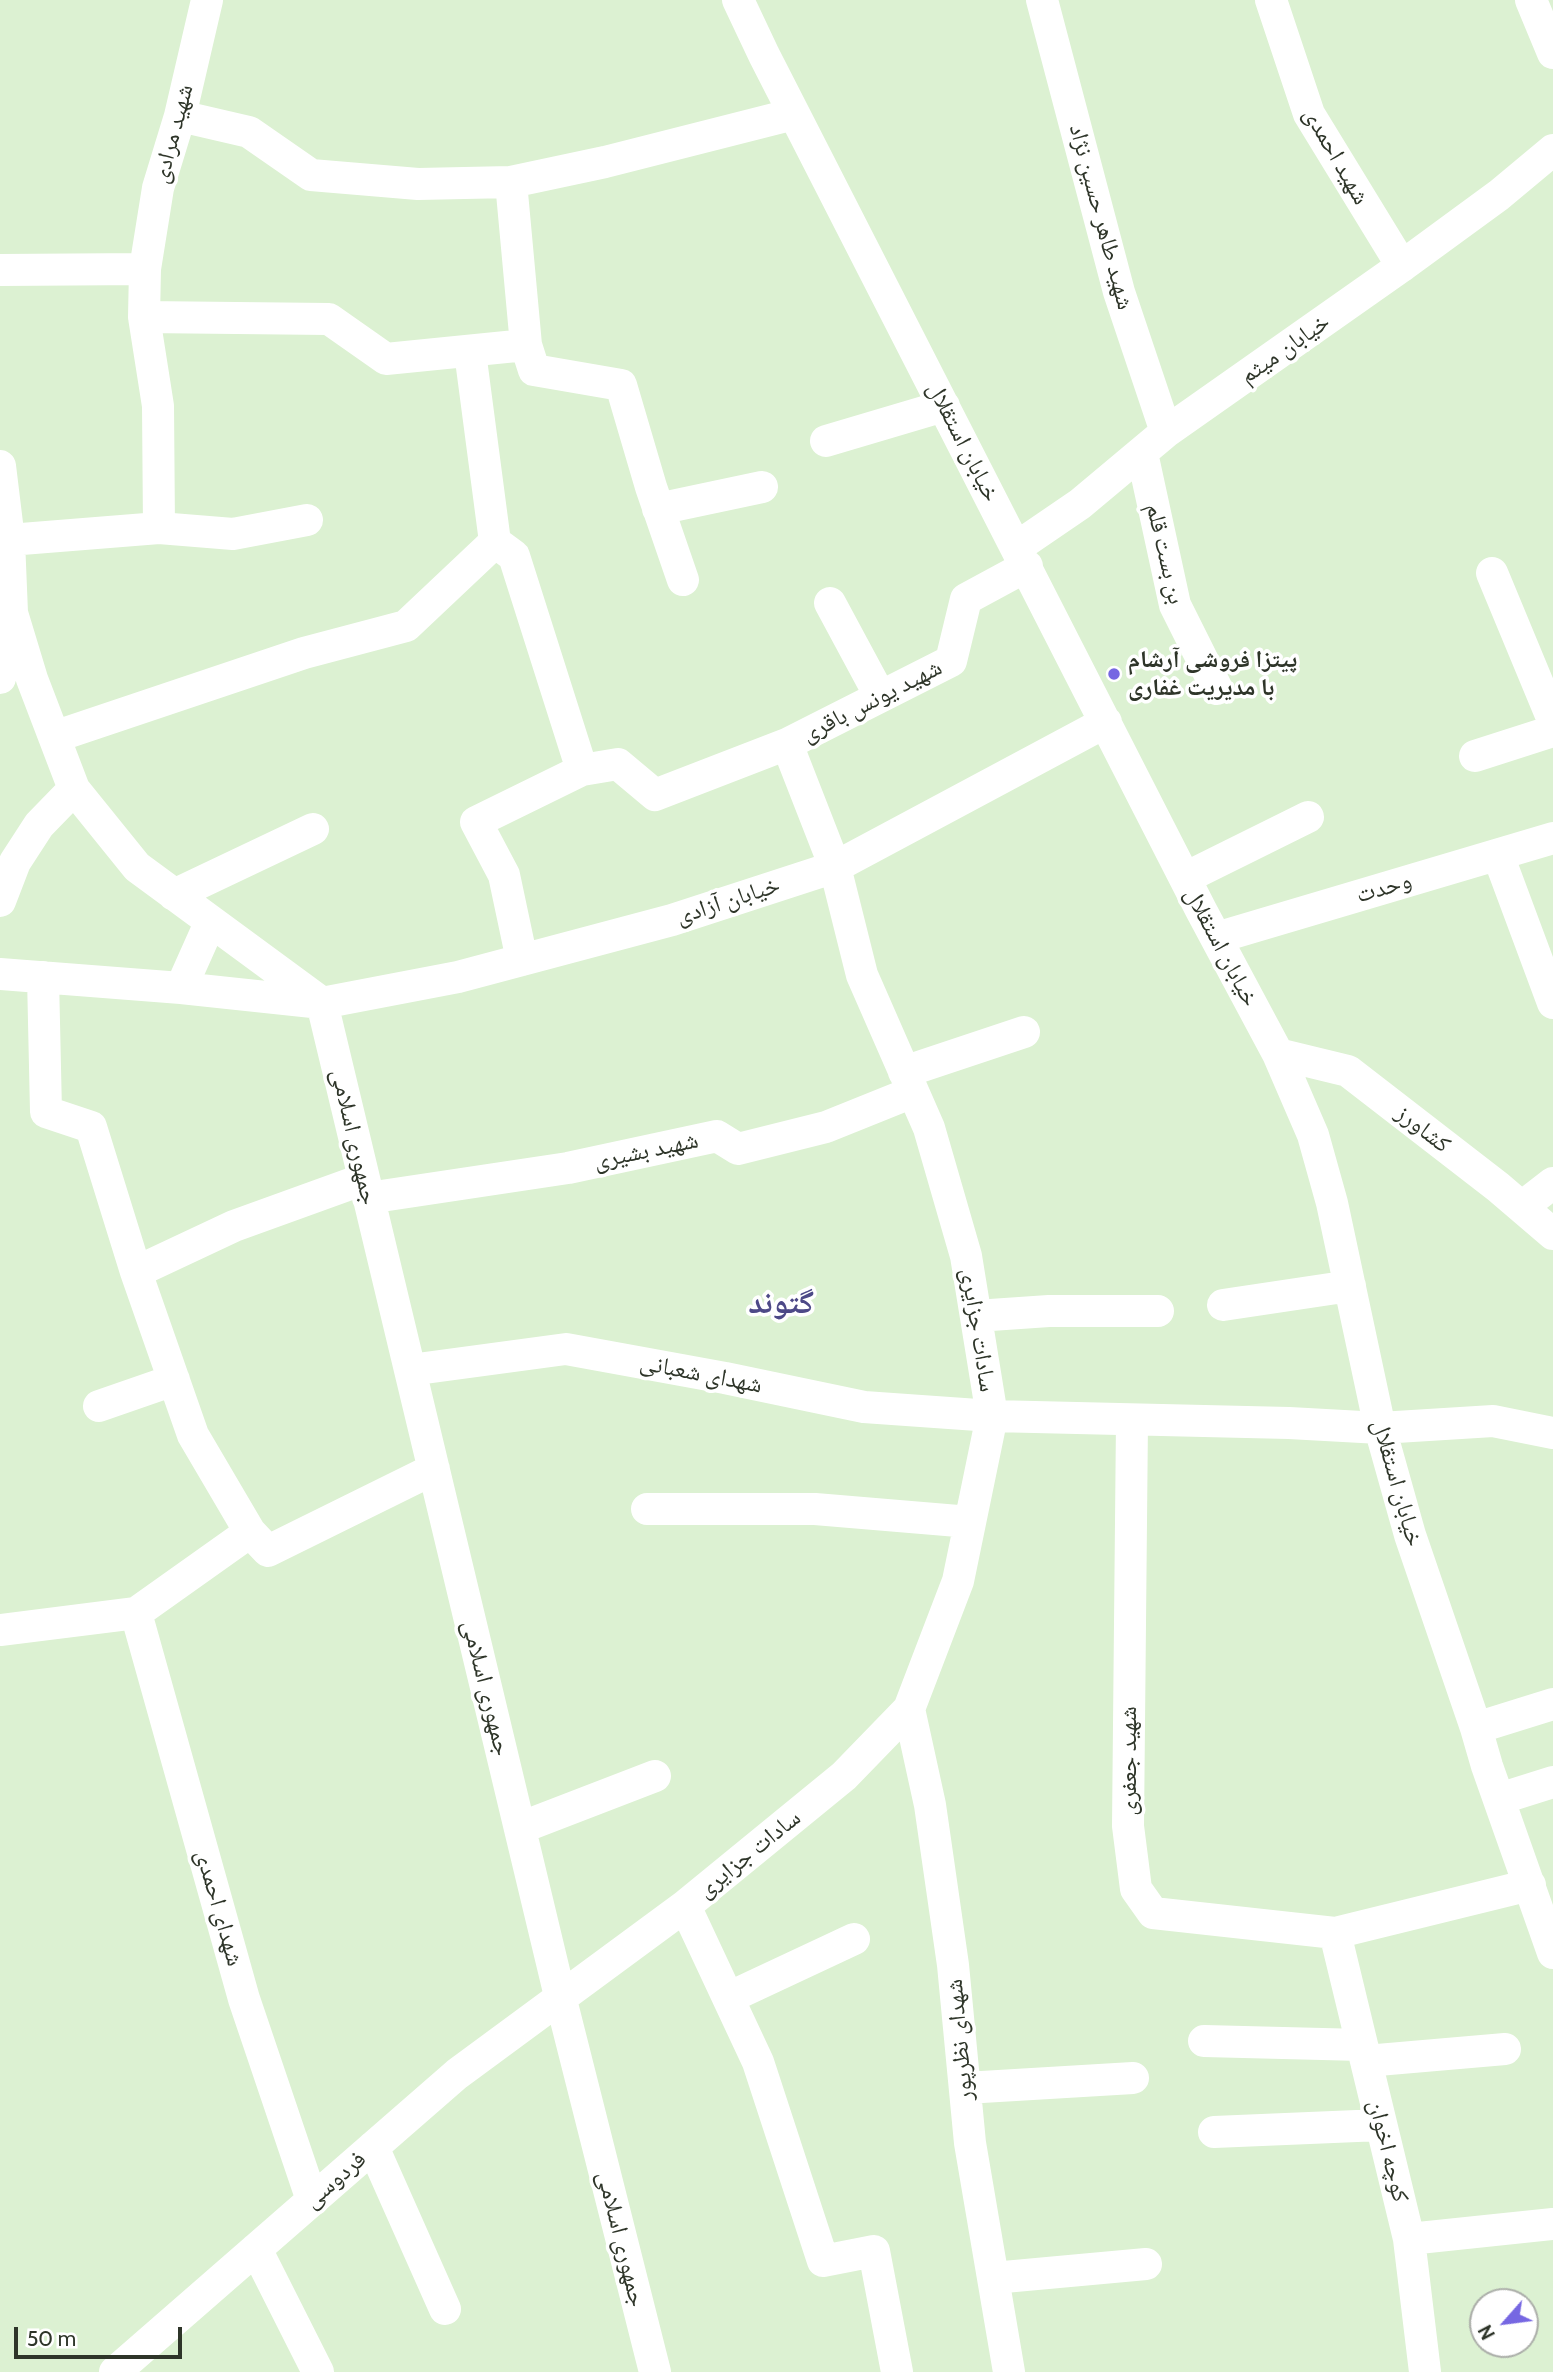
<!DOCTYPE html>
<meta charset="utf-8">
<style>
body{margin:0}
#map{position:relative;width:1553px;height:2372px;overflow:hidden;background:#dcf1d2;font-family:Cabin,sans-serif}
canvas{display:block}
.north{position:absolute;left:1469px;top:2288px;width:70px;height:70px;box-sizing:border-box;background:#fff;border:2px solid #abaea9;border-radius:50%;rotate:242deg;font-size:19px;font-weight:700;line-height:28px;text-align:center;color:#2e3529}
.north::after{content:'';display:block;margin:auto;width:24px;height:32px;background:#7667e2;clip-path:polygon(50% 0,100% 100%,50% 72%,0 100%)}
.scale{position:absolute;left:14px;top:2327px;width:168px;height:32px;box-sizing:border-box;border:4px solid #2e3529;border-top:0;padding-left:9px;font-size:21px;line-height:24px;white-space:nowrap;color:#2e3529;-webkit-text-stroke:5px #fff;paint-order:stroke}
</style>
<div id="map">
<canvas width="1553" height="2372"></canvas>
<div class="north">N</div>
<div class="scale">50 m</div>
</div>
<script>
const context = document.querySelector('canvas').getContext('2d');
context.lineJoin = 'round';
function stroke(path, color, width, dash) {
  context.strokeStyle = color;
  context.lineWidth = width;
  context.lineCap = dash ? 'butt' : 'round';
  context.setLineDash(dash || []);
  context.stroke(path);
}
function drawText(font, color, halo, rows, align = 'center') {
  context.font = font + ' Cabin,"Noto Naskh Arabic",sans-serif';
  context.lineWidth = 7;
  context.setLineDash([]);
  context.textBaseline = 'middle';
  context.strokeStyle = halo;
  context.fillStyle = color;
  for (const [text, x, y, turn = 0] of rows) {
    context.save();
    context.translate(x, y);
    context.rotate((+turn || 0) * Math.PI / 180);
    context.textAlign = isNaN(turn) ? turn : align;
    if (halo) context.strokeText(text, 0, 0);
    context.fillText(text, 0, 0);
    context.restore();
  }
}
stroke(new Path2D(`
 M738,0L764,55L1201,910L1278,1054L1313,1135L1332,1203L1380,1428L1410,1535L1476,1728L1487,1766L1553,1953
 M1042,0L1119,292L1166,432
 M1271,0L1309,114L1402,266
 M1531,0L1553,53
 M180,116L249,132L311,175L418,184L511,182
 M145,269L158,188L180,116L207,0
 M0,270L145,269L144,317L329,319L386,359L526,345L511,182L605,162L794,114
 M526,345L534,370L621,385L651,487L683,580
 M470,352L495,542L514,556L582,770
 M826,441L944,406
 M1142,453L1175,605L1217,689
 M0,466L9,540L12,613L0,678
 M658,509L762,487
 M159,528L233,534L307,520
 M9,540L159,528L158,406L144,317
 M1017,547L1080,504L1166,432L1402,266L1499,195L1553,150
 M1492,573L1553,720
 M830,603L880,696
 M12,613L32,679L74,789L137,867L322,1003L560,1996L655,2372
 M54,737L304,653L406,626L495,542
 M787,744L951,661L966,599L1027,566
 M1475,756L1553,731
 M1498,855L1553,1003
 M1185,878L1308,817
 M174,895L313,829
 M0,901L15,862L39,825L74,789
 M1216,938L1553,838
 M0,974L181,988L322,1003L458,977L672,920L835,867L1106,722
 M43,977L46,1112L91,1127L136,1272L193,1435L250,1532
 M181,988L210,923
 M1278,1054L1348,1071L1498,1187L1553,1234
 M904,1072L1024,1032
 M368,1198L568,1168L717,1136L738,1149L826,1127L913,1092
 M1522,1207L1553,1183
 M136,1272L234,1226L364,1179
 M1223,1305L1350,1286
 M976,1316L1049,1311H1158
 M410,1370L566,1349L725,1378L864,1407L992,1416L1289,1423L1380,1428L1493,1421L1553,1433
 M99,1406L174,1380
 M1132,1420L1128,1826L1136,1889L1153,1913L1335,1933L1530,1885
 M647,1509H815L970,1522
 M136,1613L244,1999L312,2200
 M0,1630L136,1613L250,1532L268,1551L434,1469
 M909,1709L930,1805L953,1965L970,2143L1009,2372
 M1476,1728L1553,1704
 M1499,1799L1553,1782
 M520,1828L655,1776
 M685,1906L758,2062L823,2261L874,2251L897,2372
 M1335,1933L1409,2239L1425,2372
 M728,1998L854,1939
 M1204,2041L1362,2045
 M1366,2061L1505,2049
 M965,2088L1133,2078
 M1214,2132L1381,2125
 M373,2147L445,2309
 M1409,2239L1553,2224
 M256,2249L318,2372
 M993,2278L1146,2264
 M115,2372L457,2074L685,1906L844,1776L909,1709L958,1581L992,1416L966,1256L929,1128L862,975L835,867L787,744L655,795L618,764L582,770L476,822L504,875L522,960`), '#fff', 32);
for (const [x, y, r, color] of [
 [1114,674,7,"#7667e2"]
]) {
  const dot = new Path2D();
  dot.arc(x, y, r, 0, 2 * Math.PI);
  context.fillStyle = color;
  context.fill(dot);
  stroke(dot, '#fff', 2.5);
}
drawText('24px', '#2e3529', '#fff', [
 ["شهید مرادی",173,134,-75],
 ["شهید احمدی",1336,156,60],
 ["شهید طاهر حسین نژاد",1101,217,75],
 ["خیابان میثم",1285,349,-35],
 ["خیابان استقلال",963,442,63],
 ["بن بست قلم",1165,554,77],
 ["شهید یونس باقری",872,701,-27],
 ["وحدت",1384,888,-16],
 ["خیابان آزادی",728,901,-18],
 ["خیابان استقلال",1221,947,62],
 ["کشاورز",1423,1129,38],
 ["جمهوری اسلامی",354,1137,77],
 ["شهید بشیری",646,1151,-12],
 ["سادات جزایری",978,1330,81],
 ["شهدای شعبانی",701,1374,11],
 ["خیابان استقلال",1397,1483,74],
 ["جمهوری اسلامی",486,1688,76],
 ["شهید جعفری",1129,1761,-90],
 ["سادات جزایری",749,1854,-39],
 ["شهدای احمدی",219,1908,74],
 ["شهدای نظرپور",960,2040,-95],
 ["کوچه اخوان",1388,2151,76],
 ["فردوسی",335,2180,-41],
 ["جمهوری اسلامی",621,2239,76]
]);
drawText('bold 24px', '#2e3529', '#fff', [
 ["پیتزا فروشی آرشام",1128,660],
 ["با مدیریت غفاری",1128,688]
], 'left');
drawText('bold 32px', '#4d4987', '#fff', [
 ["گتوند",781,1304]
]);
</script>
